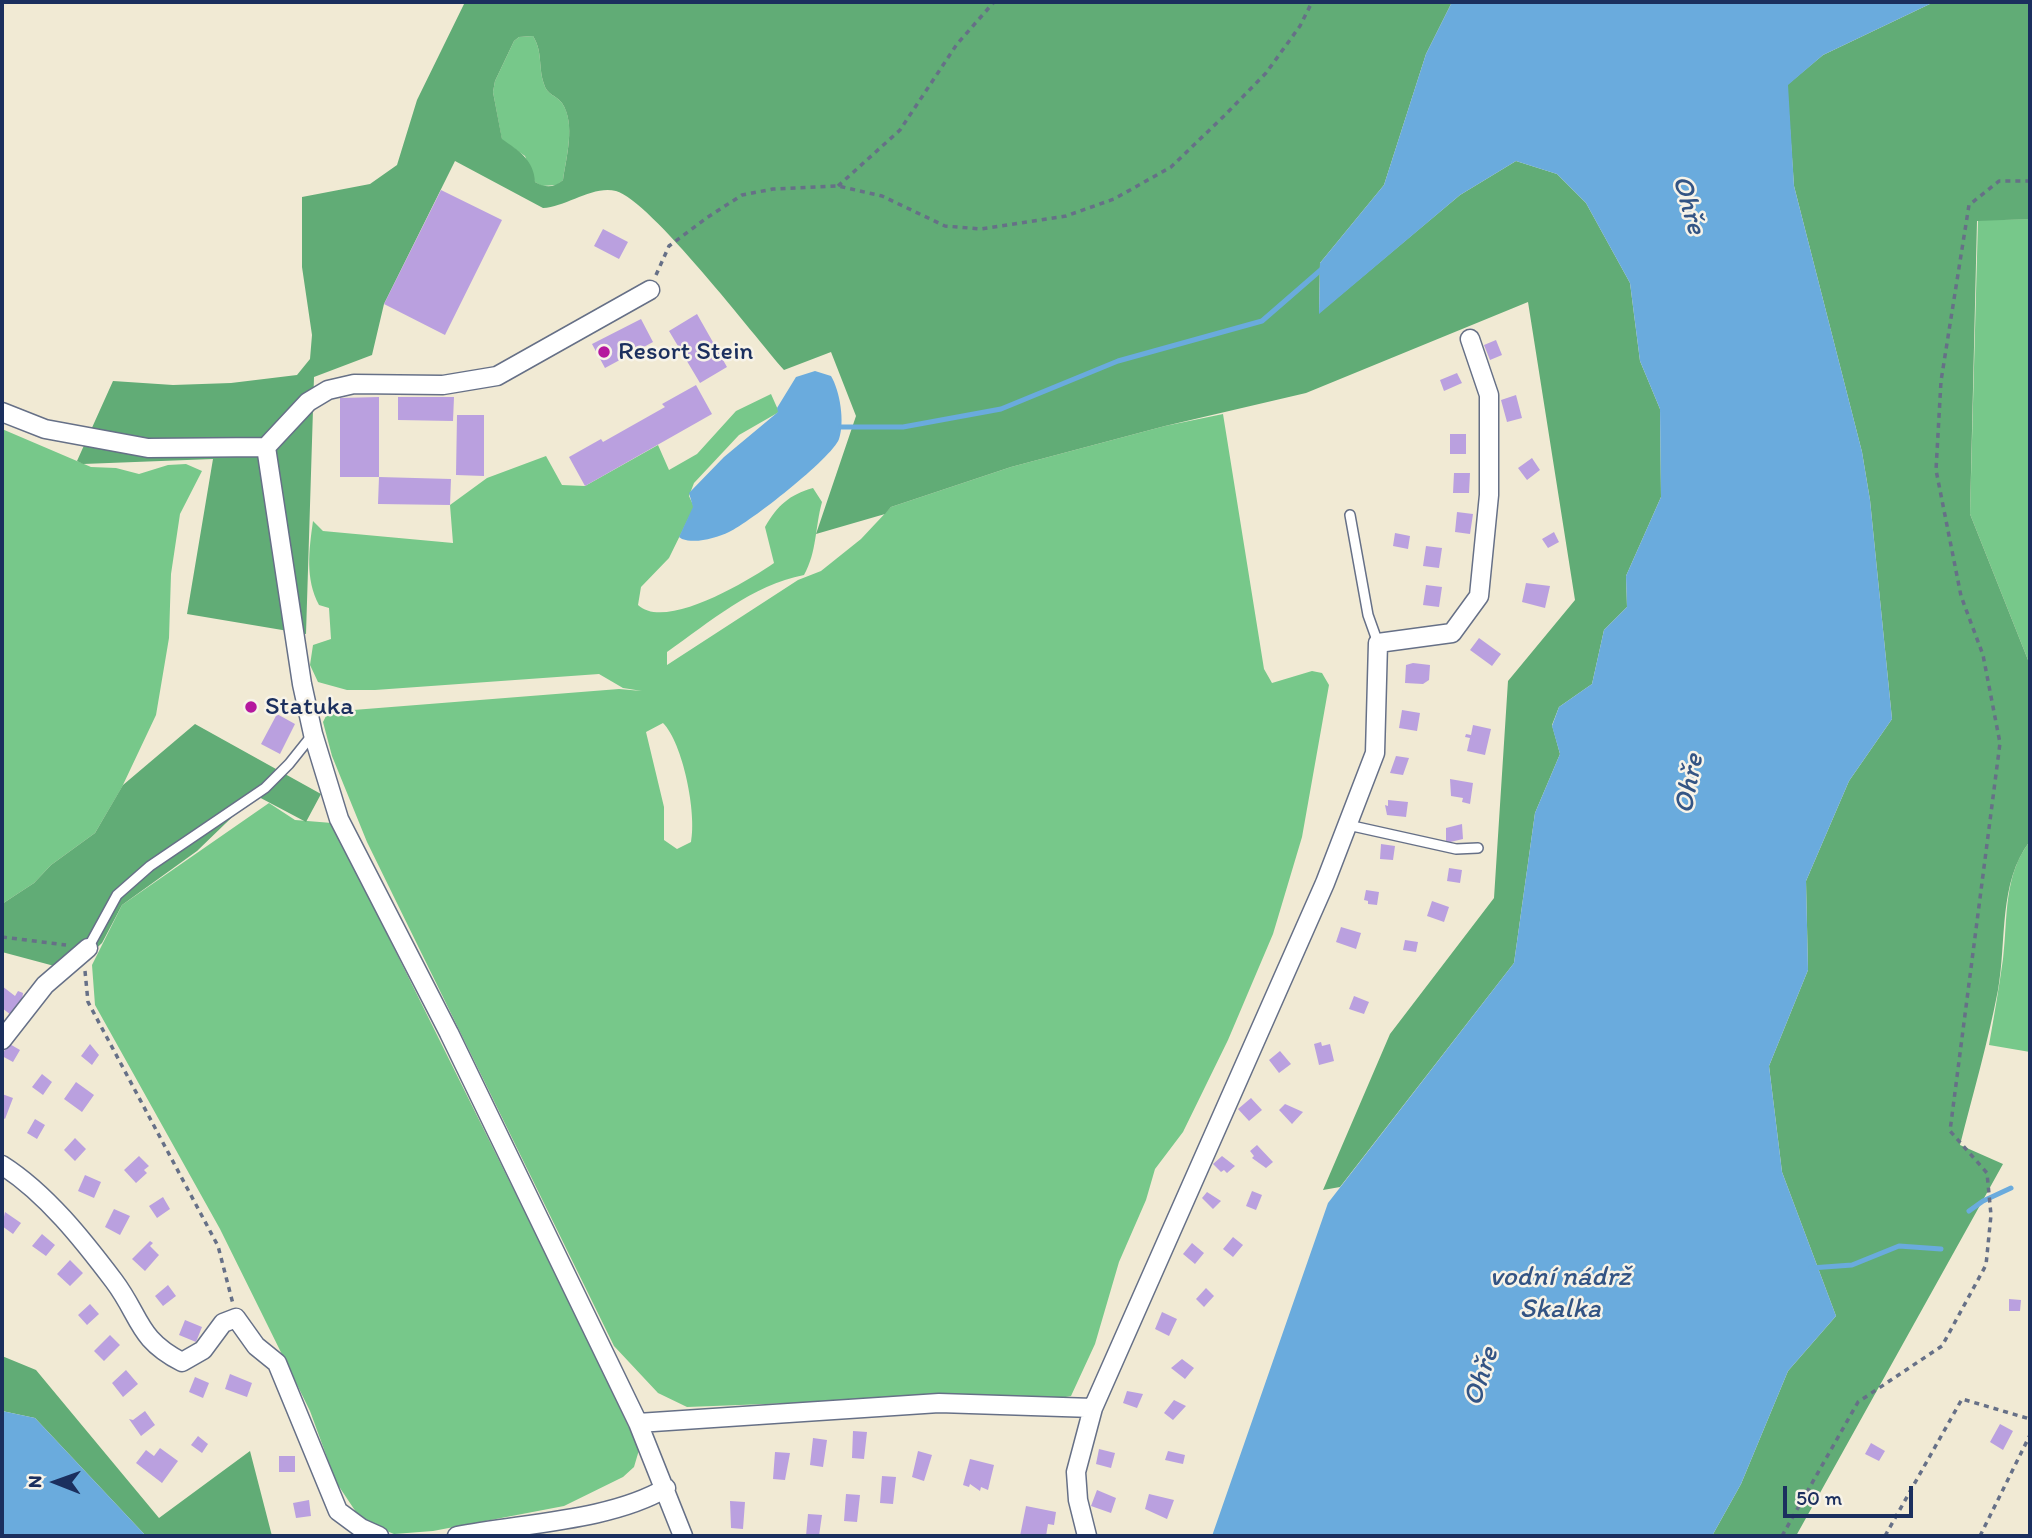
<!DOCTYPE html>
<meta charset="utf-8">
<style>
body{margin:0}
#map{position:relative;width:2032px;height:1538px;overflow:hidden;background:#f1ead4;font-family:Itim,sans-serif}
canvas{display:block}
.frame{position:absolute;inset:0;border:4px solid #1b2f5e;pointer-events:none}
.north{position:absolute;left:21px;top:1447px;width:70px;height:70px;-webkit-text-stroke:5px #f7f3e8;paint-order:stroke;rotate:271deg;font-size:19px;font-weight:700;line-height:28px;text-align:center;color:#1b2f5e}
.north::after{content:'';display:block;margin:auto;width:24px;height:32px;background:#1b2f5e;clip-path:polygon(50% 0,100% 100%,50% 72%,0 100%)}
.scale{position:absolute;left:1783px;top:1486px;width:130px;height:32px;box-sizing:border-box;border:4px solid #1b2f5e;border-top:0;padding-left:9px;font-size:21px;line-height:24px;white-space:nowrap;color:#1b2f5e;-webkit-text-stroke:5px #f7f3e8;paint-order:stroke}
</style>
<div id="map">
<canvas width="2032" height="1538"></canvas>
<div class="frame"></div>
<div class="north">N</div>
<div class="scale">50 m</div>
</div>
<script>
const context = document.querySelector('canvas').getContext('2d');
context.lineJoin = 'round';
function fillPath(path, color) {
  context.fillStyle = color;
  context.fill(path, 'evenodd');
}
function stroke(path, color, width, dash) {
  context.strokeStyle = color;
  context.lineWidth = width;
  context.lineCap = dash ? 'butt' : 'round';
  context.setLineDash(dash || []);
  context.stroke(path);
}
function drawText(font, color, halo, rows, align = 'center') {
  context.font = font + ' Itim,sans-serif';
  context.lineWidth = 5;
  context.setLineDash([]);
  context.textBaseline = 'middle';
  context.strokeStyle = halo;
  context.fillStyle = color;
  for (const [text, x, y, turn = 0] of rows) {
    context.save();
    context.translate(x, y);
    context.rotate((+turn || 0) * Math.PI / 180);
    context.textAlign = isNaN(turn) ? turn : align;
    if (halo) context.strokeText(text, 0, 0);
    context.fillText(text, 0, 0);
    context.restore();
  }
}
fillPath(new Path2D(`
 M533,36C543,52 538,67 544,84C547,95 556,95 562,103C576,123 566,158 563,180L557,185L542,186L535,182L525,156L502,140L493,92L495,81L514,41L519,37Z
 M2030,219V665L1970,514L1978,220Z
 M771,394L779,412L739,435L694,483L689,496L694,507L669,558L641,587L638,605C665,631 748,581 774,563L765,527C778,505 789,495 813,488L822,502C815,527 817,552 804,575C752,585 710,622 667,652V665L798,580L821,571L861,539L891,507L1011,467L1165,426L1223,414L1264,669L1272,683L1312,671L1322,673L1329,685L1302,837L1273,934L1228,1040L1183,1132L1155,1169L1146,1200L1119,1262L1095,1344L1071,1396L1039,1402L950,1397L687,1407L658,1393L614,1346L367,842L332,756L323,722L328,712L619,689L642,691L623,688L599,674L375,690H347L318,682L310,665L313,645L331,639L329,608L319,605C305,579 309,550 313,521L323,531L453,543L450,505L487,478L546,456L562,485L585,486L658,445L669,470L697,454L736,411ZM663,723C683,743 697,814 691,842L677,849L664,840V807L646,732Z
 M2,429L91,467L116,468L139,474L168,465L186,464L202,471L180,514L171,574L169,638L156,715L122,787L95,833L51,865L34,883L2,904Z
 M269,803L295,820L332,823L600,1364L639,1450L634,1467L623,1477L564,1506L433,1531L394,1534L362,1521L336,1482L310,1411L220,1229L95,1005L92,965L122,905Z
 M2030,841V1052L1989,1045C1994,1016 1999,988 2003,959C2008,918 2003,876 2030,841Z`), '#77c88a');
fillPath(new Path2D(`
 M465,2H1452L1426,54L1384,185L1320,263L1319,313L1460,195L1516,161L1557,174L1586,203L1630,283L1640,361L1660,409L1661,497L1626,576L1627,607L1604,630L1592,684L1559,707L1552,725L1560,754L1535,813L1514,963L1340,1187L1323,1190L1390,1034L1494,898L1508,681L1575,600L1528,302L1306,393L1165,426L1011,467L891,507L885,514L816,534L856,416L831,352L784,370C755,337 650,200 616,191C593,185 566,207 543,208L455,161L384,304L372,355L314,377L306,634L187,614L213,459L83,464L77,461L113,381L173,385L231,383L297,375L310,359L312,335L302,267V197L370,184L397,165L417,100ZM533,36C543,52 538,67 544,84C547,95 556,95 562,103C576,124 566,158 563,180C554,188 545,188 535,182C534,160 519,151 502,139L493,92L495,81L514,41L519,37Z
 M1934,2H2030V219L1977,221L1970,514L2030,665V841C1998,883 2007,940 1998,990C1988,1042 1973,1094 1960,1145L2003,1164L1796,1536H1712L1741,1484L1788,1371L1836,1316L1782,1172L1769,1066L1808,970L1806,881L1849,781L1892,719L1870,500L1862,452L1794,186L1787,85L1823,55Z
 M195,724L321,794L306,822L255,795L197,851L122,905L102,943L73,971L2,952V904L34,883L51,865L95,833L123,785Z
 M2,1356L36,1370L159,1518L250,1451L272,1536H146L35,1418L2,1411Z`), '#61ac76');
fillPath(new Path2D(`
 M1452,2H1934L1823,55L1788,85L1794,186L1862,452L1870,500L1892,719L1849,781L1806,881L1808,970L1769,1066L1782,1172L1836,1316L1788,1371L1741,1484L1712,1536H1212L1328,1203L1514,963L1535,813L1560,754L1552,726L1559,707L1592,684L1604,630L1627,607L1626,576L1661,497L1660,409L1640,361L1630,283L1586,203L1557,174L1516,161L1460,195L1319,314L1320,263L1384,185L1426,54Z
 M815,371L831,376C840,391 845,422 839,439C832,458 749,523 729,532C716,538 696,544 682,539L679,537L693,507L689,493L724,457L778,412L777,408L796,377Z
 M2,1411L35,1418L146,1536H2Z`), '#6aabdd');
stroke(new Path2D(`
 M841,427H903L1001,409L1118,361L1262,321L1323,268
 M1969,1211L1983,1201L2011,1188
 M1811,1268L1852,1265L1899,1246L1941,1249`), '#6aabdd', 5);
fillPath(new Path2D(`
 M441,190L502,220L445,335L384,304Z
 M603,229L628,242L619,259L594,246Z
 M697,314L727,367L700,383L669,331Z
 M641,319L653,342L605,368L592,344Z
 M1496,340L1502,355L1490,360L1484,345Z
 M1457,373L1462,383L1444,391L1440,380Z
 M696,385L712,414L585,486L569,457L601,439L603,442L665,407L662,404Z
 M1516,395L1522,418L1507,422L1501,400Z
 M379,397V477H340V398Z
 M398,397H454L453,421L398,420Z
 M457,415H484V476L456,475Z
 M1450,434H1466V454H1450Z
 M1532,458L1540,470L1527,480L1518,468Z
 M1454,473H1470L1469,493H1453Z
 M379,477L451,479L450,505L378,504Z
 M1457,512L1473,514L1470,534L1455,532Z
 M1554,532L1559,542L1548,548L1542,539Z
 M1395,533L1410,536L1408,549L1393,546Z
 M1426,546L1442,548L1439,568L1423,566Z
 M1526,583L1550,586L1545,608L1522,602Z
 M1426,585L1442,587L1439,607L1423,605Z
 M1479,638L1501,654L1492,666L1470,650Z
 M1413,663L1430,665L1429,680L1423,684L1405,683L1406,665Z
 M1402,710L1420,713L1417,731L1399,728Z
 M277,714L295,724L280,754L261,744Z
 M1473,725L1491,729L1485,755L1467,751L1470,738L1465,737L1466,734L1471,735Z
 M1396,756L1409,758L1403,775L1390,773Z
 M1450,779L1473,783L1470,804L1462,802L1463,798L1451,796Z
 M1388,800L1408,802L1406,817L1387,815L1385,805L1388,806Z
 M1462,824L1463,839L1446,843V828Z
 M1381,844L1395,846L1393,860L1380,859Z
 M1449,868L1462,870L1460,883L1447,881Z
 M1366,890L1379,892L1377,905L1368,904V901L1364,900Z
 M1432,901L1449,907L1444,922L1427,916Z
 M1341,927L1361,933L1356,949L1336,942Z
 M1405,940L1418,942L1416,952L1403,950Z
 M2,986L15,996L18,991L23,993L22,1001L11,1015L2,1008Z
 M1354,996L1369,1002L1364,1014L1349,1009Z
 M1321,1042L1322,1046L1330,1044L1334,1061L1319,1065L1314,1044Z
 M8,1043L20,1050L13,1062L2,1056Z
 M90,1044L99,1055L92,1065L81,1056Z
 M1280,1051L1291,1064L1279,1073L1269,1060Z
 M42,1074L52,1082L43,1095L32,1087Z
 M76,1082L94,1095L82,1112L64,1099Z
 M2,1094L13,1098L5,1119L2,1117Z
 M1251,1098L1262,1110L1249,1121L1238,1109Z
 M1285,1104L1303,1112L1292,1124L1279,1110Z
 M35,1119L45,1125L37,1139L27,1133Z
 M75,1138L86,1149L75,1161L64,1150Z
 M1257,1145L1273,1162L1266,1168L1252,1158L1254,1156L1250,1151Z
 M139,1156L149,1166L144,1170L147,1173L136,1183L124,1170Z
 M1222,1156L1235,1166L1227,1173L1224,1170L1221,1172L1213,1164Z
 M85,1175L101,1182L94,1198L78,1191Z
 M1252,1191L1262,1195L1256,1210L1246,1206Z
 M1207,1192L1221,1201L1213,1209L1202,1198Z
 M163,1197L170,1209L157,1218L149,1206Z
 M114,1209L130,1216L120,1235L105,1227Z
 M5,1212L21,1223L13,1234L2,1226Z
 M42,1234L55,1245L46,1256L32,1246Z
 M1233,1237L1243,1245L1233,1257L1223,1249Z
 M150,1241L153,1243L150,1246L159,1255L145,1271L132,1259Z
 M1192,1243L1204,1253L1195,1264L1183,1254Z
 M70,1260L83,1273L70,1286L57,1274Z
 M168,1285L176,1296L163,1306L155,1296Z
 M1206,1288L1214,1296L1204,1307L1196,1299Z
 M2009,1299L2021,1300L2020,1311H2009Z
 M90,1304L99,1314L87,1325L78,1315Z
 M1162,1312L1177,1319L1169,1336L1155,1329Z
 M185,1320L202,1327L196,1342L179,1335Z
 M110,1335L120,1345L104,1361L94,1351Z
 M1182,1359L1194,1368L1185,1379L1171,1368Z
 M126,1370L138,1384L123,1397L112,1383Z
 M230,1374L252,1383L247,1397L225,1389Z
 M195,1377L209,1383L203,1398L189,1392Z
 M1127,1391L1143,1394L1137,1408L1123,1403Z
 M1174,1400L1186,1406L1173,1420L1164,1413Z
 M145,1411L155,1425L141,1436L129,1419L133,1420Z
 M2000,1424L2013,1431L2003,1450L1990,1442Z
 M853,1431L867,1432L864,1459L852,1458Z
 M198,1436L208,1444L202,1453L191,1445Z
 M813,1438L827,1440L823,1467L810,1465Z
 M1871,1443L1885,1451L1879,1461L1865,1454Z
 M160,1448L178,1461L162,1483L136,1463L146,1450L154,1456Z
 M1099,1449L1115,1453L1111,1468L1096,1464Z
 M918,1451L932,1455L924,1481L912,1477Z
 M1168,1451L1185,1455L1183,1464L1165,1460Z
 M775,1452L790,1453L785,1480L773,1479Z
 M279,1456H295V1472H279Z
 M970,1459L994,1465L988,1490L981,1487L980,1491L970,1484L969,1487L963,1485Z
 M882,1476L896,1477L893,1504L880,1503Z
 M1097,1490L1116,1498L1111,1513L1091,1506Z
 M846,1494L860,1495L857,1522L844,1521Z
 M1149,1494L1174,1500L1167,1519L1145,1509Z
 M309,1500L311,1516L296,1518L293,1503Z
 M730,1501L745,1502L743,1529L731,1528Z
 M1026,1506L1056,1512L1054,1525L1048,1524L1046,1536H1020Z
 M808,1514L822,1515L819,1536H806Z`), '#baa0df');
const lane = new Path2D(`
 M1350,515L1368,615L1378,643
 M1348,825L1456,849L1478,848
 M88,948L117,895L150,866L265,788L289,764L313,734`);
const street = new Path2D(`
 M2,412L45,429L148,448L266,447L308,402L328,390L354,384L443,385L497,376L650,290
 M266,447L302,684L313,734L339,819L449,1033L638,1423L939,1403L1093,1408L1325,883L1375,753L1378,643L1452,633L1479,596L1489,495V395L1470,339
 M2,1040L45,985L88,948
 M2,1165C46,1193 83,1240 114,1281C141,1317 137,1339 182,1362L203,1350L223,1323L236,1318L256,1346L277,1363L338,1511L361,1528L379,1536
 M638,1423L683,1536
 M457,1536C522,1523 610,1521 666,1488
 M1087,1536L1078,1500L1076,1472L1093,1408`);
stroke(lane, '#667087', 12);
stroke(street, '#667087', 21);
stroke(new Path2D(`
 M838,186L900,130L957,44L994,2
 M656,275L669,246L708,217L742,195L773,189L838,186L882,196L945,226L981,229L1066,216L1114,199L1171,167L1224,116L1266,73L1300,26L1312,2
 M2,937L66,945
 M85,971L88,1002L218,1246L233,1304
 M1782,1536L1858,1402L1942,1346L1986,1265L1991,1215L1987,1173L1950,1131L2000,743L1983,655L1961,596L1936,470L1941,381L1969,205L1999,181H2030
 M1885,1536L1962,1399L2030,1419
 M1980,1536L2030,1435`), '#667087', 3.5, [5, 5]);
stroke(lane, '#fff', 9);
stroke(street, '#fff', 18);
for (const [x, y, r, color] of [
 [604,352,7,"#b5179e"],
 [251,707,7,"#b5179e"]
]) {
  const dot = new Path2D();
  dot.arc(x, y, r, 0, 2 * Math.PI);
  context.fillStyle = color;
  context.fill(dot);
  stroke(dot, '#f7f3e8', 2.5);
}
drawText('26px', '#1b2f5e', '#f7f3e8', [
 ["Resort Stein",618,352],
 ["Statuka",265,707]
], 'left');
drawText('italic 28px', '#335484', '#f7f3e8', [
 ["Ohře",1688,205,74],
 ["Ohře",1690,784,-79],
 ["vodní nádrž",1560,1278],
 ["Skalka",1560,1310],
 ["Ohře",1482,1377,-72]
]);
</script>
